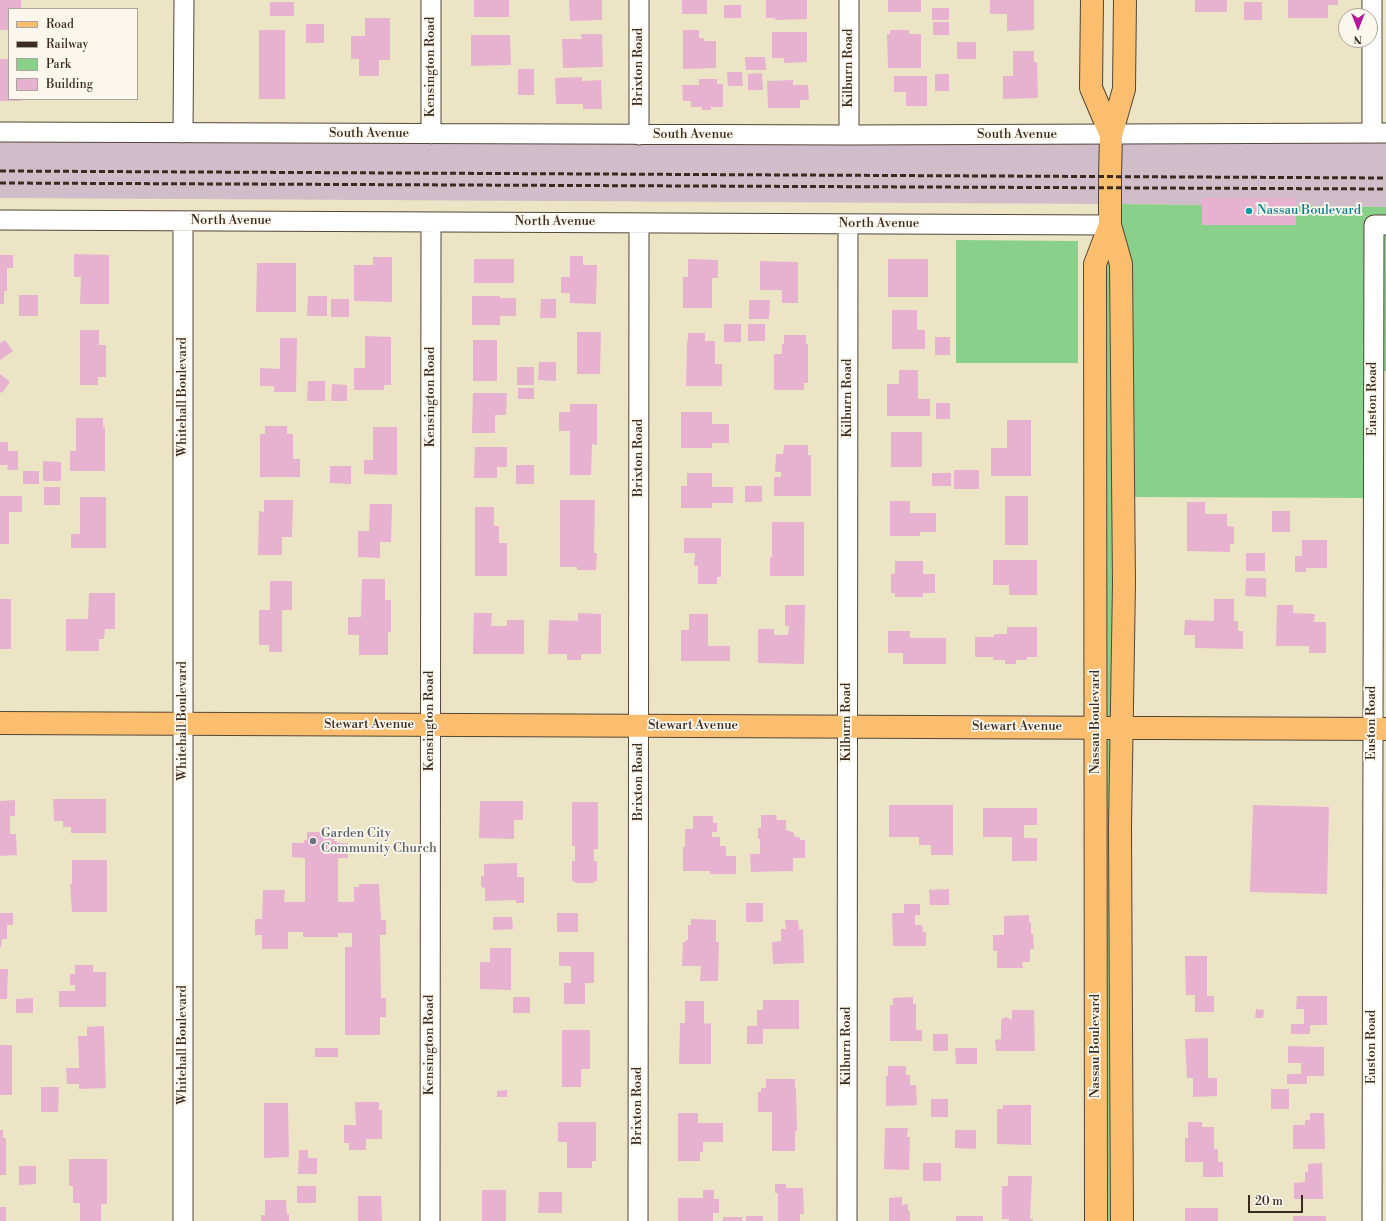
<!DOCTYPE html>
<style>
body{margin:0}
#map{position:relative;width:1386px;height:1221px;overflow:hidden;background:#ebe5c6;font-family:"Libre Bodoni",serif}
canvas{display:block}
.legend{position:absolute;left:8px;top:8px;width:130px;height:92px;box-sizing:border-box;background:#fbf7ec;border:1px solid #aea59a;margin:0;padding:5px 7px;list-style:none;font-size:12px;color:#3b2a1e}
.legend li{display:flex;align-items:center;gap:8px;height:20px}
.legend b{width:20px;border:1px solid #aea59a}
.north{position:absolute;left:1338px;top:8px;width:40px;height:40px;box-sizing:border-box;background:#fbf7ec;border:1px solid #aea59a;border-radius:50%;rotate:180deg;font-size:11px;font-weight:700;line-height:16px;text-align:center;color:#3b2a1e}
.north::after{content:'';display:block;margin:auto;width:14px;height:18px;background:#b5179e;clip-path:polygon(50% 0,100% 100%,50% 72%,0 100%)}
.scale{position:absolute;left:1248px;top:1195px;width:55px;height:18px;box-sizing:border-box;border:2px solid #3b2a1e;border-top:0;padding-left:5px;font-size:12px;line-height:14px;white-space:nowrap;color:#3b2a1e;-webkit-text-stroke:3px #fbf7ec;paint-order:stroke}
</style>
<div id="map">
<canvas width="1386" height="1221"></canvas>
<ul class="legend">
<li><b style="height:5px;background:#fbbe6e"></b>Road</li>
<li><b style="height:5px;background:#3b2a1e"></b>Railway</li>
<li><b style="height:11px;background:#89d08b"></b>Park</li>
<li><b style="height:11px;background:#e7b2cf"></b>Building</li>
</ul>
<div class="north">N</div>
<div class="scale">20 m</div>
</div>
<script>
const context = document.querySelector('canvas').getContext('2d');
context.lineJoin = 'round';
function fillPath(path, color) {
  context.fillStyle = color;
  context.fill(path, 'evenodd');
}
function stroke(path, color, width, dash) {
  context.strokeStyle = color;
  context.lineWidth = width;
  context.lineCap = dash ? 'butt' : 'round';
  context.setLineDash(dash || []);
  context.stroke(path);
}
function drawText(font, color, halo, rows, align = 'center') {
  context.font = font + ' "Libre Bodoni",serif';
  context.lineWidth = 3.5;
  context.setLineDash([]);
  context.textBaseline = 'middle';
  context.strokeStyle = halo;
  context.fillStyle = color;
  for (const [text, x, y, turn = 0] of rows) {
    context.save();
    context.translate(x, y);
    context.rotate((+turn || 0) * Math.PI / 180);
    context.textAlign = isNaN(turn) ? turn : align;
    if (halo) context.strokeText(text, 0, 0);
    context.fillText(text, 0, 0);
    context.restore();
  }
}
fillPath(new Path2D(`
 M0,131L1386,132V207L1111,204L0,198Z`), '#d1bdc9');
fillPath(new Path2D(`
 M1111,204L1386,207V371H1370V498L1126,497L1119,1221H1095V267Z
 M956,240L1078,241V363H956Z`), '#89d08b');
fillPath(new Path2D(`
 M0,0H21V9H9V30H0Z
 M474,0H509V17H474Z
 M569,0H602V20L570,21Z
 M682,0H707V14H682Z
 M766,0H807V19L775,20V18H766Z
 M888,0H921V12H888Z
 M990,0H1034V30L1007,31V14H990Z
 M1195,0H1227V12H1195Z
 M1288,0H1338V5H1328V18H1288Z
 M270,2H294V16H270Z
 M1244,2H1262V20H1244Z
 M724,5H741V18H724Z
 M932,8H949V20H932Z
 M365,18H390V60H379V76H359V59H351V36H365Z
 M933,22H949V35H933Z
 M306,24H324V43H306Z
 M259,30H285V99H259Z
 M683,30H699V38H704V41H716V68L683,69Z
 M890,30H909V34H921V68H888L887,34H890Z
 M772,32H807V62L784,63V58H772Z
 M581,34H602L603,67L563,68L562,39H582Z
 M471,35H510L511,65L471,66Z
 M957,42H976V59H957Z
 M1013,51H1034V62H1037L1038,98L1003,99V76H1013Z
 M745,57H765L766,70H746Z
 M0,59H9V99H21V101H0Z
 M518,69H534V95H518Z
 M727,72H742L743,86H728Z
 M762,73L763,90H748V74Z
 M935,74H949V91H935Z
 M894,76H927V106H906V92H894Z
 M582,77V81L601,80L602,109H583V104H556L555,78Z
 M699,79H717V84H723V107H711V110H702V107H691V101H683L682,85H699Z
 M793,80V85H808L809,100H800V108H768L767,81Z
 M1202,198H1296V225H1202Z
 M74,254L109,255V304H80L81,277H74Z
 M0,255H13V268H7V291H4V304H0Z
 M570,256H583V265H597L596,304L570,303V293H561V277H570Z
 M373,257H392V302L354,301V265H373Z
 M474,259H514V283H474Z
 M688,259L718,260V278H712V308H683V277H688Z
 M888,259H928V297H888Z
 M760,261L798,262V303H782V290H760Z
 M257,263H296V312H256Z
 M19,295H38V316H19Z
 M308,296H327V316H307Z
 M472,296H500V298H516V316H500V325H472Z
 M331,299H349V317H331Z
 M541,299H556V318H540Z
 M749,300H770L769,319H749Z
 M892,310H917V330H925V349H892Z
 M724,324H741V342H724Z
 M748,324H765V341H748Z
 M80,330H99V345H106V377H98V385H80Z
 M577,332H601L600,374H577Z
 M688,333H705V341H715V364H722V386H686L687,341H688Z
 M784,335H806V344H808V383H804V390H774V354H782V344H784Z
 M365,336L391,337V385H384V390H354V368H365Z
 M935,337H950V355H935Z
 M280,338H297L296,392H274V386H260V368L280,369Z
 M5,340L13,351L0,360V343Z
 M473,340H497V381H473Z
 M539,362H556V381L538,380Z
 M517,367H534V385H517Z
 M899,370H918V399H930V416H887V384H899Z
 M0,374L10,382L2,393L0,392Z
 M308,381H325V401H307Z
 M332,384L347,385V401H331Z
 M518,388H534V399H518Z
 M473,393H507L506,415H495V433H472Z
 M936,403H950V419H936Z
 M570,404H597V445L592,444L591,475H570V431H559V412H570Z
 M681,412H712V424H729V443H712V448H681Z
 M76,418H103V427H105V471H70V451H76Z
 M1007,420H1031V476H991V448H1007Z
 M265,426H287V434H293V459H300V477H260V434H265Z
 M373,427H397V475L364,474V460H373Z
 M891,432H922V467H891Z
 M0,442H8V451H18V470H7L8,465H0Z
 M784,445H808V455H811V496H774V477H781V472H775L776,454H783Z
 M475,447H507V467H497V478H474Z
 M43,461L61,462V481H43Z
 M516,465H534V484H516Z
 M330,466H351V484L330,483Z
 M954,470H979V489H954Z
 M23,471H39V484H23Z
 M687,473H712V487H733V503H712V508H681V486H687Z
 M932,473H951V486H932Z
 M745,486H762V502H745Z
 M44,487H60V505H44Z
 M0,496H22V512H9V544H0Z
 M1005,496H1028V545H1005Z
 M80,497H106V548H71V534H80Z
 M264,500H293L292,537H282V555H258L259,511L264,512Z
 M560,500H595L594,553H597L596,570H577V567H560Z
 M890,501H910V513H936V532H920V536H890Z
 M1187,502H1205V514H1227V526L1234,527V544H1230V552L1187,551Z
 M370,504H392L391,542H380V558L358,557V531H369Z
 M475,507H494V526H499V543H507V576H475Z
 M1272,511H1290V532H1272Z
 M772,522H804V576H770V557L772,558Z
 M684,538H721V577H717V584H698V566H694L695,553H684Z
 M1302,540H1327V568H1306V572H1295V556H1302Z
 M1246,553H1265V571H1246Z
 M993,560H1037V595H1009V585H993Z
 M895,561H923V574H935V593H923V597H895V593H891V574H895Z
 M1246,578H1266V597L1245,596Z
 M362,579H385V600H391V632H388V655H359V635H348V617H361Z
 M270,581H292V610H282V652H269V645H259V610H270Z
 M89,593H115V629H105L104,639H99V651H66V619H88Z
 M0,599H11V649H0Z
 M1214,599H1234V621H1238V631H1243V649L1195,648V635H1184L1185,620L1214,621Z
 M785,605H805L804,664L758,663V629H774V635H788L789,626H785Z
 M1277,605H1293V613L1315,614L1314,622H1326V653H1309V646H1276Z
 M474,613H492L491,626H507V620H524V654H473Z
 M578,613L601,614V654H581V660H567V654H548L549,620L578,621Z
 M689,614H708V646H730V661H681V630H689Z
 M1007,627H1037V657H1027V660H1016V664H1005V660H993V657H975V637H994V634H1007Z
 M888,631H910V638H946V664H903V653H888Z
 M53,799H106V833H71V827H63V821H54Z
 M15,800V816H10V834H16L17,855L0,856V801Z
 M480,801H523V820H514V839L479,838Z
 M572,802H598V849H594V861H597V881H594V883H575V881H572V861H575V846H572Z
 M889,805H953V855H931V845H919V837H889Z
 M1253,805L1329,807L1327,894L1250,892Z
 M983,808H1037V825H1024V838H1037V861H1012V837H983Z
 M761,815H776L777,820H786V830L793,832L795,837H799L801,840H805V858H793V871L751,872L750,854H760V839H758V828H761Z
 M693,816H713V823H717V832H712V837H720V846H726V856H736V874H710V871H683V847H685V829H693Z
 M307,832H334V841H337V843H348V858H338V902H354V887H359V884H379L381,920H386V935H380L381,998H386V1017H380V1035H345V947H352V933H338V937H303V932H288V949H262V935H255V919H262L263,890H285L284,902H305V858L292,857V843H304V840H307Z
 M72,860H107V912H72L70,884H72Z
 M517,863V877H524V903H516V900L485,901V888L481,887V876H484V864Z
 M949,889V905H930L929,890Z
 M746,903H763V922H746Z
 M904,904H920V915H915V925H922L923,932H926V946H893L892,913H904Z
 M0,913H13V925H7V939H2L1,947H0Z
 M557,913H578V932H557Z
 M1029,915V922H1031V934H1033L1034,949H1030V962H1022L1023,968H997V951H993V935H1004V916Z
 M493,917H512L513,929L493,930Z
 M691,919L716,920V942H719L718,981H700L701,966H682L683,942H686V940H688V925H691Z
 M785,920H798L799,930L803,929L804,963L773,964L772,942L781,941V929H786Z
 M490,948H511V990L480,989V962H490Z
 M559,952H594V983H585V1004H564V983H571V966H559Z
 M1185,956H1207V996H1214V1012H1195V995H1186Z
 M75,965H93V972H106V1007H59V991H75V985H70V974H75Z
 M0,969H8L7,999H0Z
 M1297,996H1327V1025H1310V1034H1291V1024H1304V1009H1296Z
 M513,997H530V1013H513Z
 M913,997V1004H916V1030H922V1041H890V1005H893V998Z
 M33,998V1013H16V999Z
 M763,1000H799V1029H763V1044H747V1026H757V1010H763Z
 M685,1001H704V1024L711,1023V1064H679L680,1023H685Z
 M1256,1009L1264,1010L1263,1018H1255Z
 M1012,1010H1034L1035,1051H996L995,1040L1001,1039V1021L1003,1018L1006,1017L1012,1020Z
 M104,1026L106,1088L79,1089V1084H67L66,1068H79L78,1036H87V1027Z
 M562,1030H590V1069H581V1087H562Z
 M933,1034H948V1051H933Z
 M1208,1038V1078H1217V1096L1193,1097V1078H1187L1185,1039Z
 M0,1045H12V1095H0Z
 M1288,1046L1324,1047V1076H1307V1084H1287V1074H1301V1063H1288Z
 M315,1048H338V1057H315Z
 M955,1048H977V1064H956Z
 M888,1066H906V1075H910V1085H916L917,1105L886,1106V1076H888Z
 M766,1079H795V1088H796L797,1131H795V1151H772V1112H758V1092H761V1088H766Z
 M41,1087H59L58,1112H41Z
 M1271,1089H1289V1109H1271Z
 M507,1090V1097H497V1091Z
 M931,1099H948V1117H931Z
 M355,1102H379V1110H382V1139H366V1150H349V1143H344V1125H356Z
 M264,1103H288L289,1157L264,1158Z
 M1003,1105H1031V1145L997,1144V1109H1003Z
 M678,1113H698V1123H723V1142H703V1152H700V1161H678Z
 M1310,1113H1324L1325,1149H1293V1125H1305V1120H1310Z
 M558,1122H596V1161H592V1168H567V1142H558Z
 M1188,1122H1202V1127H1214V1149H1218V1162H1223V1177H1203V1162H1185V1138H1188Z
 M885,1128H908L907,1137H910L909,1170L884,1169Z
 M0,1130H3V1138H6V1175H0Z
 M955,1130H976V1149L955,1148Z
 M299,1150H308V1158H317V1174H298Z
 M69,1159H107V1204H101V1221H80V1203H73V1186H69Z
 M923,1163H941V1181H923Z
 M1322,1163L1323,1199H1294V1183L1305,1182V1172H1308V1164Z
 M19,1166H36V1184L19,1185Z
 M1008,1176H1032L1030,1219H1033V1221H1009V1219H1002V1186H1008Z
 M775,1184H786V1188H803L804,1214H800V1221H778V1193H775Z
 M297,1186H316V1203H297Z
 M482,1190H506V1221H482Z
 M703,1190H714V1199H719V1213H713V1221H678V1198H703Z
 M539,1192H562V1213H538Z
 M358,1196H381L382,1221H358Z
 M902,1197V1205L908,1204V1211H910V1221H889V1198Z
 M265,1200H286L287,1214H289V1221H261V1215H265Z
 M0,1207H6V1221H0Z
 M1185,1208H1218V1221H1185Z
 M746,1216H763V1221H746Z
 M956,1216H983V1221H956Z
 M1293,1216H1326V1221H1293Z
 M723,1217H742V1221H723Z`), '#e7b2cf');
const minor = new Path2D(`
 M849,0V135
 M0,132L849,135L1386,133
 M183,133L184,0
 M1372,133V0
 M431,134V0
 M639,135V0
 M0,220L1110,225
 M183,1221V221
 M430,1221L431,222
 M638,1221L639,223
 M847,1221L848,224
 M1372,1221L1374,225H1386`);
const major = new Path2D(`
 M1092,0L1091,88L1111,135
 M0,723L1386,729
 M1096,1221L1095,264L1110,225
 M1122,1221L1120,827L1124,583L1121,264L1110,225V176L1111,135L1124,89L1125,0`);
stroke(minor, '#554637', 21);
stroke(major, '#554637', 24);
stroke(minor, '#fff', 19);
stroke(major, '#fbbe6e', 22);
stroke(new Path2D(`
 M0,171L1386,178
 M0,183L1386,189`), '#3b2a1e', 3, [6, 3]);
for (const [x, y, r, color] of [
 [1249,211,4,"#0f9aa8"],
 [313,841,4,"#6b7280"]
]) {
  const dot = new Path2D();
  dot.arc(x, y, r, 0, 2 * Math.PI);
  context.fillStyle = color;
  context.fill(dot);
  stroke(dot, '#fbf7ec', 1.5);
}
drawText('13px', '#3b2a1e', '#fbf7ec', [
 ["Kensington Road",431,67,-90],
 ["Brixton Road",639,67,-90],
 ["Kilburn Road",849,68,-90],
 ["South Avenue",369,134],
 ["South Avenue",693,135],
 ["South Avenue",1017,135],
 ["North Avenue",231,221],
 ["North Avenue",555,222],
 ["North Avenue",879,224],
 ["Whitehall Boulevard",183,397,-90],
 ["Kensington Road",431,397,-90],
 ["Kilburn Road",848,398,-90],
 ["Euston Road",1373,399,-90],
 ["Brixton Road",639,458,-90],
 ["Whitehall Boulevard",183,721,-90],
 ["Kensington Road",430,721,-90],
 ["Kilburn Road",847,722,-90],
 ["Nassau Boulevard",1096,722,-90],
 ["Euston Road",1372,723,-90],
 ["Stewart Avenue",369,725],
 ["Stewart Avenue",693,726],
 ["Stewart Avenue",1017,727],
 ["Brixton Road",639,782,-90],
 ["Whitehall Boulevard",183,1045,-90],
 ["Kensington Road",430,1045,-90],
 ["Kilburn Road",847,1046,-90],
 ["Nassau Boulevard",1096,1046,-90],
 ["Euston Road",1372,1047,-90],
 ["Brixton Road",638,1106,-90]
]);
drawText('13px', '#0d838f', '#fbf7ec', [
 ["Nassau Boulevard",1257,211]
], 'left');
drawText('13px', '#5b616d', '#fbf7ec', [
 ["Garden City",321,834],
 ["Community Church",321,849]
], 'left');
</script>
